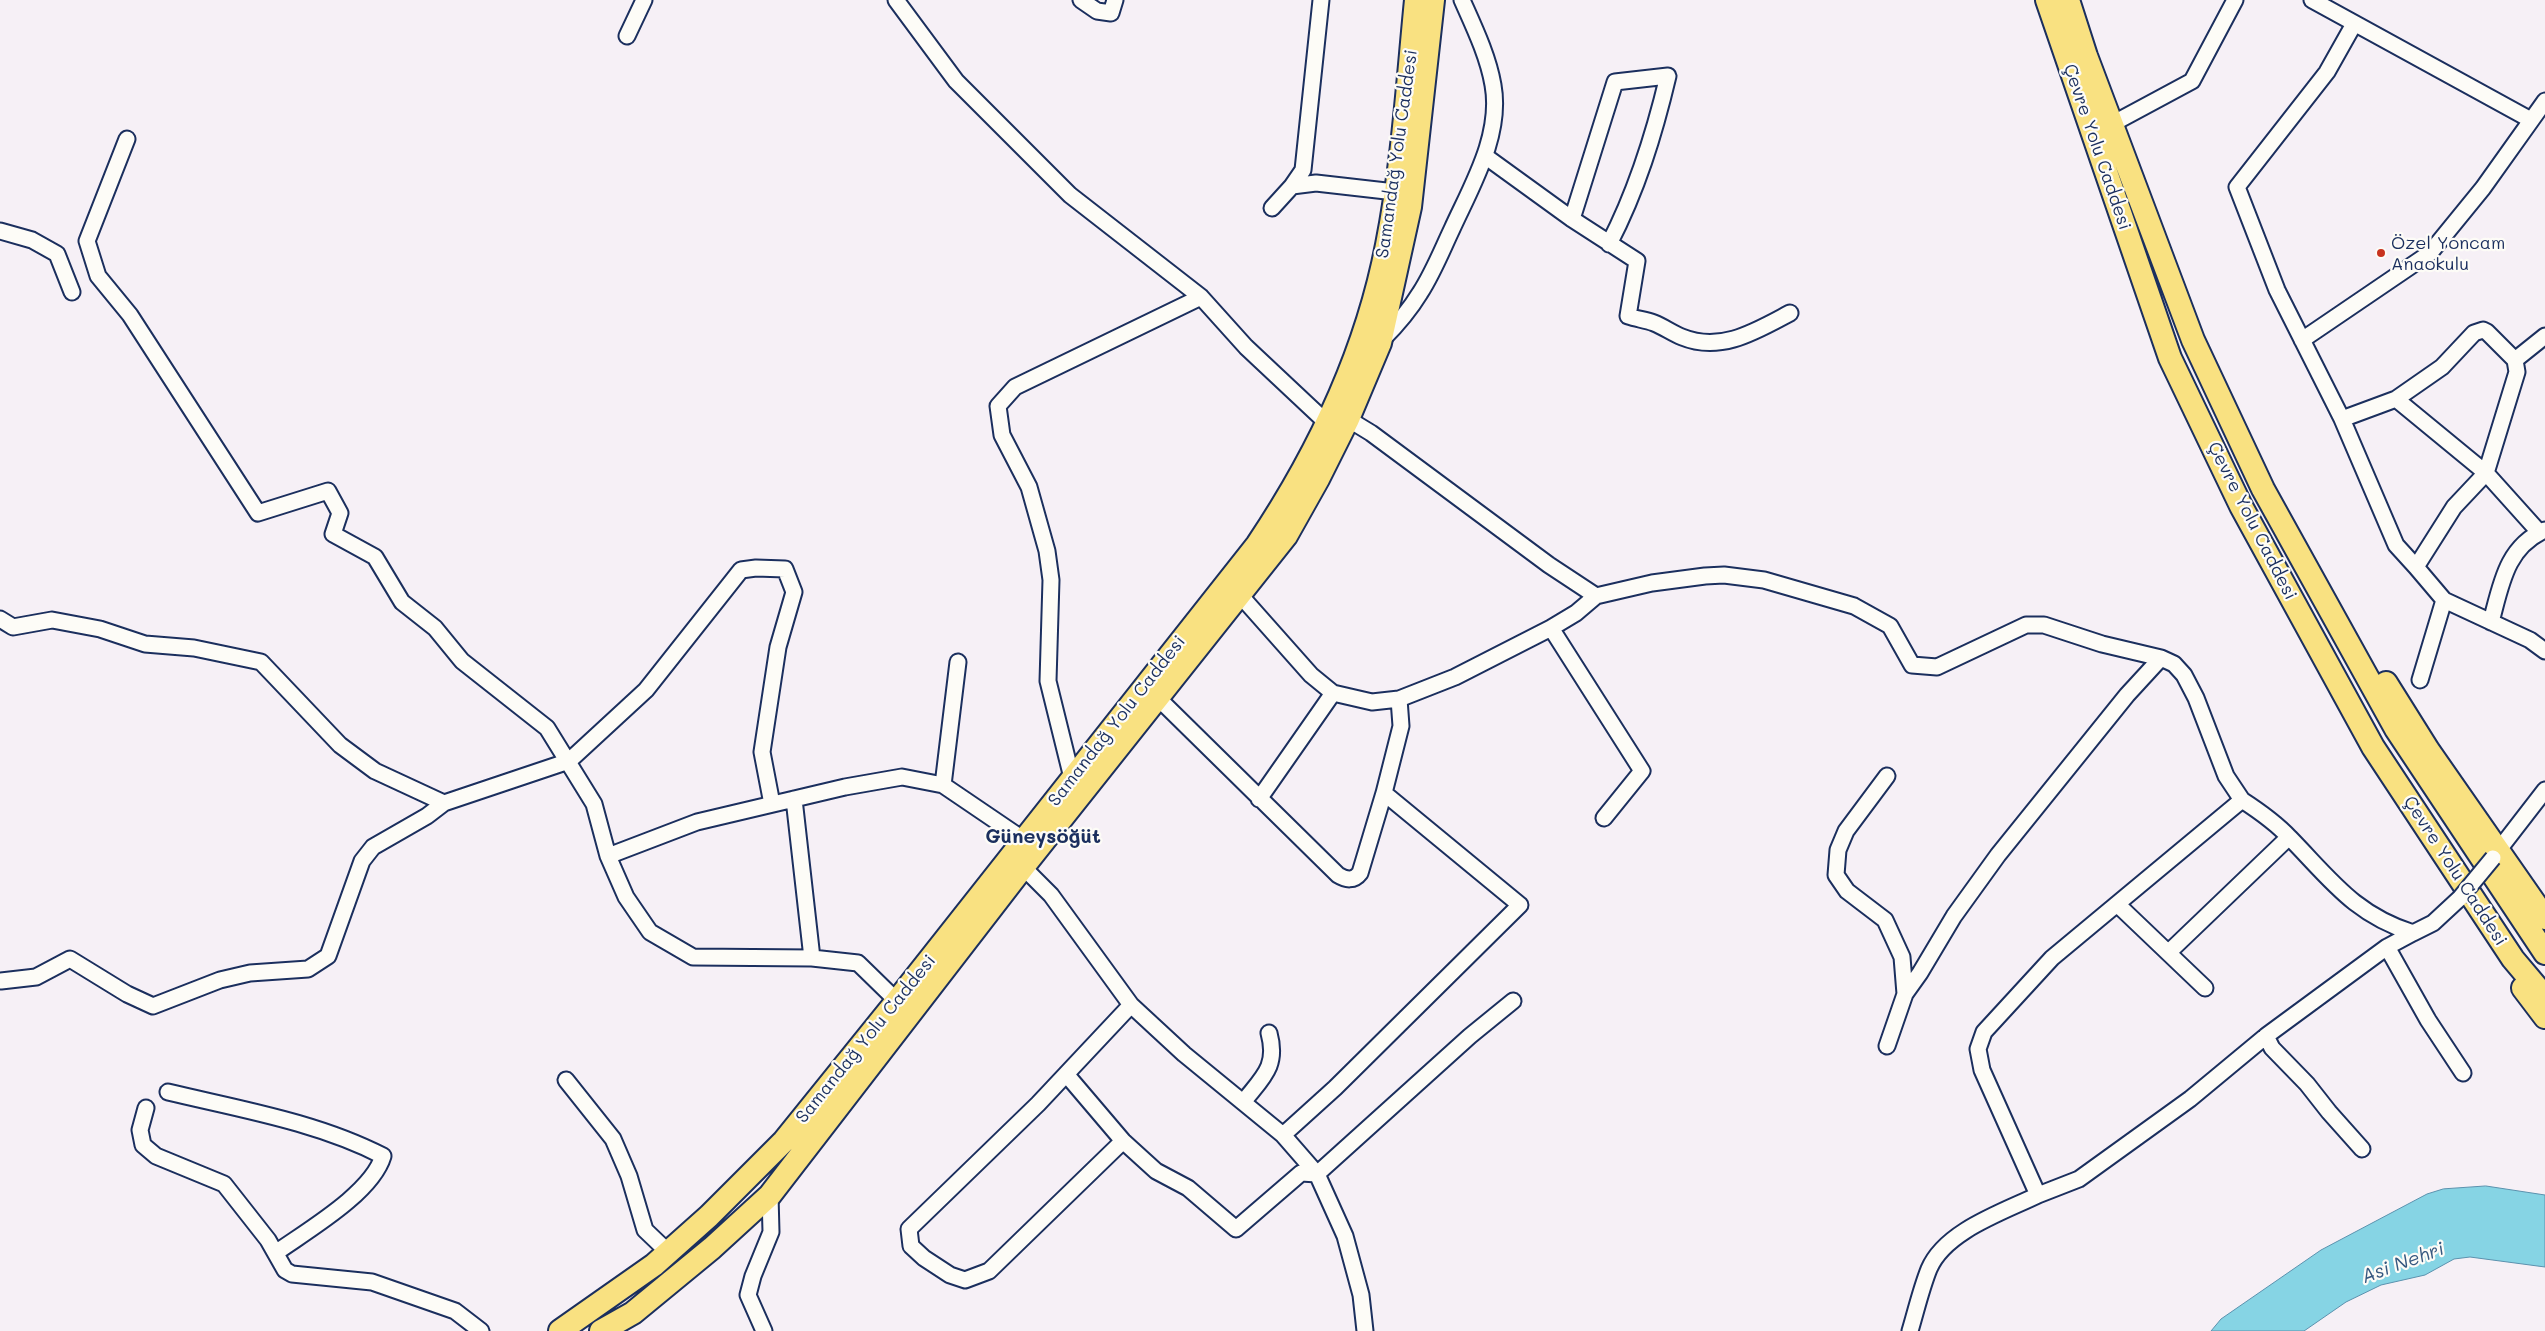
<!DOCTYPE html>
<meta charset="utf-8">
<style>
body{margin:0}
canvas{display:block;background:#f6f0f6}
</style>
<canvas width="2545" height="1331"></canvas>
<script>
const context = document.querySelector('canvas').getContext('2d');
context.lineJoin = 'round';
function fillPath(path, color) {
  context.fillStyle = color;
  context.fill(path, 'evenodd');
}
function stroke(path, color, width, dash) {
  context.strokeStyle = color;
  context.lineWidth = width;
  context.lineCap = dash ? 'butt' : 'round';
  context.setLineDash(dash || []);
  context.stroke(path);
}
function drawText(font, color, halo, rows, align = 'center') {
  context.font = font + ' Mali,sans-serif';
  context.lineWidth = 4.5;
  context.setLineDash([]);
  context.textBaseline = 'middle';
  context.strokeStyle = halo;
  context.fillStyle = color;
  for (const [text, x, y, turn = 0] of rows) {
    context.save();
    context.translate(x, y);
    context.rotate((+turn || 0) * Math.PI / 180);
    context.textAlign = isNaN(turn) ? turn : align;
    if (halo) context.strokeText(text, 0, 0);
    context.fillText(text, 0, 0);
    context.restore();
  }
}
const water = new Path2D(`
 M2486,1186L2545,1195V1267L2470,1257L2454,1259L2425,1275L2381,1285L2346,1302L2304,1331H2211L2221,1319L2321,1250L2427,1194L2443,1189Z`);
fillPath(water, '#86d4e4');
stroke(water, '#5b92ae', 1);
const minor = new Path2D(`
 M896,0L956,81L1070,195L1201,297L1246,347L1327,423
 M1081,0L1097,11L1111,13L1115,0
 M2312,0L2531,120
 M2354,24L2327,72L2237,187L2277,290L2342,419L2396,545L2416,567
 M627,36L644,0
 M2112,124L2192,81L2235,0
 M127,139L87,241L98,276L130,315L258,513L328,491L340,513L333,534L375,557L402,602L435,628L462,661L547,728L594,804L608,856L626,897L650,932L693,957L812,958L858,963L897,1001
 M1485,156L1572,219L1637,261L1628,316C1637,319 1646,320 1654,323C1664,327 1672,333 1682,337C1721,353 1756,331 1790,313
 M1292,186L1303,170L1321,0
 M1272,208L1292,186L1316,183L1395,192
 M1572,219L1615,82L1668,76C1654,135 1637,190 1609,244
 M0,231L32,240L57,254L72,292
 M2545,336L2515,360L2517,372L2486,473L2454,507L2416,567L2444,600L2530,640L2545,651
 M1382,340C1396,326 1409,311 1420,293C1433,273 1442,250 1452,229C1472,185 1502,135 1493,85C1488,56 1474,27 1462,0
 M2302,340L2430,253L2483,188L2545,101
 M2396,399L2486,473L2539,532
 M1348,419L1371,433L1549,565L1596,596
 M2342,419L2396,399L2442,367L2474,333L2483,330L2487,332L2515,360
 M1240,595L1311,675L1333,693L1372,702L1399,699L1455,677L1551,628L1576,613L1596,596L1652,583L1705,576L1724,575L1764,580L1854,606L1890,626L1912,665L1937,667L2026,625H2044L2102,644L2161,658L2174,664L2184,675L2196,698L2226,776L2242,800
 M0,619L13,627L52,620L100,629L145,644L194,648L261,662L340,745L375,771L444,803
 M2491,622C2501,585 2506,547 2545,530
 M1551,628L1642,771L1604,818
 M2420,680L2444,600
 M1159,699L1338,875C1346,880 1354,881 1360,873L1384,793
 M1887,776L1846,831L1838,850L1836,875L1847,891L1885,920L1902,957L1905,994
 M1072,778L1048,681L1051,580L1047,551L1029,487L1002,435L998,406L1015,387L1201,297
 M943,785L958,662
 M794,799L812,958
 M1259,799L1333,693
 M608,856L697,822L845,787L902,777L943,785L1024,840
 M2494,856L2545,790
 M1023,867L1051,895L1131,1005L1184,1054L1283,1135L1317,1174L1345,1236L1361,1295L1365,1331
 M2117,904L2205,988
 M2413,933L2387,947L2428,1020L2463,1073
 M2169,952L2289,837
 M1,981L36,977L70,959L127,994L153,1006L220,980L250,973L308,969L328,956L362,861L373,847L427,816L444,803L569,761L646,690L741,570L756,568L785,569L794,592L778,647L762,752L772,804
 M2266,1036L2272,1048L2307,1084L2329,1112L2362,1149
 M1887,1046L1905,994L1920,973L1954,916L1998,855L2127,695L2161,658
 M1066,1074L1123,1141L1156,1171L1188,1188L1236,1229L1301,1173L1317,1174L1470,1036L1513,1001
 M566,1080L613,1139L629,1176L645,1230L668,1252
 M168,1092C239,1109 317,1122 383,1156C372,1193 308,1230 277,1252
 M1244,1101C1263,1077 1278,1066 1269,1033
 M146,1108L140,1130L143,1145L156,1156L224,1184L268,1240L285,1270L292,1274L372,1282L455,1311L481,1331
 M1283,1135L1335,1088L1520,905L1384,793L1401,726L1399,699
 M1123,1141L989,1271L965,1280L950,1275L924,1258L911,1246L909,1229L1038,1104L1131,1005
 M2038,1195L2079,1179L2190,1099L2266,1036L2387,947
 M764,1331L748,1295L753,1276L771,1232L770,1195
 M1910,1331C1916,1311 1921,1289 1929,1269C1945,1231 2003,1212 2038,1195L1982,1070L1978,1049L1984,1032L2052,958L2242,800C2259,811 2276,823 2290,838C2331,880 2354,914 2413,933L2433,923L2460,898`);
const highway = new Path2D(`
 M2047,0L2170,358L2241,506L2373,747L2513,959L2545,997
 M2068,0L2086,56L2193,340L2263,489L2396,729L2545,953
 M2386,683L2428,750L2545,918
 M2523,988L2545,1017
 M560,1331L654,1265L709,1216L784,1141L897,1001L1257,545C1318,454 1366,353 1387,245C1403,164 1408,81 1416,0
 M601,1331L633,1313L712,1248L770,1195L1023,867L1286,536L1318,479L1348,419L1380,343L1410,207L1433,0`);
stroke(minor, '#1b2f5e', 19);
stroke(highway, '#1b2f5e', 26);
stroke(minor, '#fdfcf7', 15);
stroke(highway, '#f9e181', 22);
const minorBridge = new Path2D(`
 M2460,898L2493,858`);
stroke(minorBridge, '#1b2f5e', 19, []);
stroke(minorBridge, '#fdfcf7', 15);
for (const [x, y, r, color] of [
 [2381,253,5,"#c8321e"]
]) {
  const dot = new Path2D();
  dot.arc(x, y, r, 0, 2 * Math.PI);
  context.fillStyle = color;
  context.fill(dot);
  stroke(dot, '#fdfcf7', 2);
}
drawText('18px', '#1b2f5e', '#fdfcf7', [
 ["Çevre Yolu Caddesi",2097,147,71],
 ["Samandağ Yolu Caddesi",1397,154,-82],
 ["Çevre Yolu Caddesi",2252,521,63],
 ["Samandağ Yolu Caddesi",1117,721,-52],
 ["Çevre Yolu Caddesi",2455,871,57],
 ["Samandağ Yolu Caddesi",866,1039,-51]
]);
drawText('18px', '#1b2f5e', '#fdfcf7', [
 ["Özel Yoncam",2391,243],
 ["Anaokulu",2391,264]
], 'left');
drawText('italic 19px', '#365880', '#fdfcf7', [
 ["Asi Nehri",2403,1263,-20]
]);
drawText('bold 20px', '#1b2f5e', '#fdfcf7', [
 ["Güneysöğüt",1043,837]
]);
</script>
